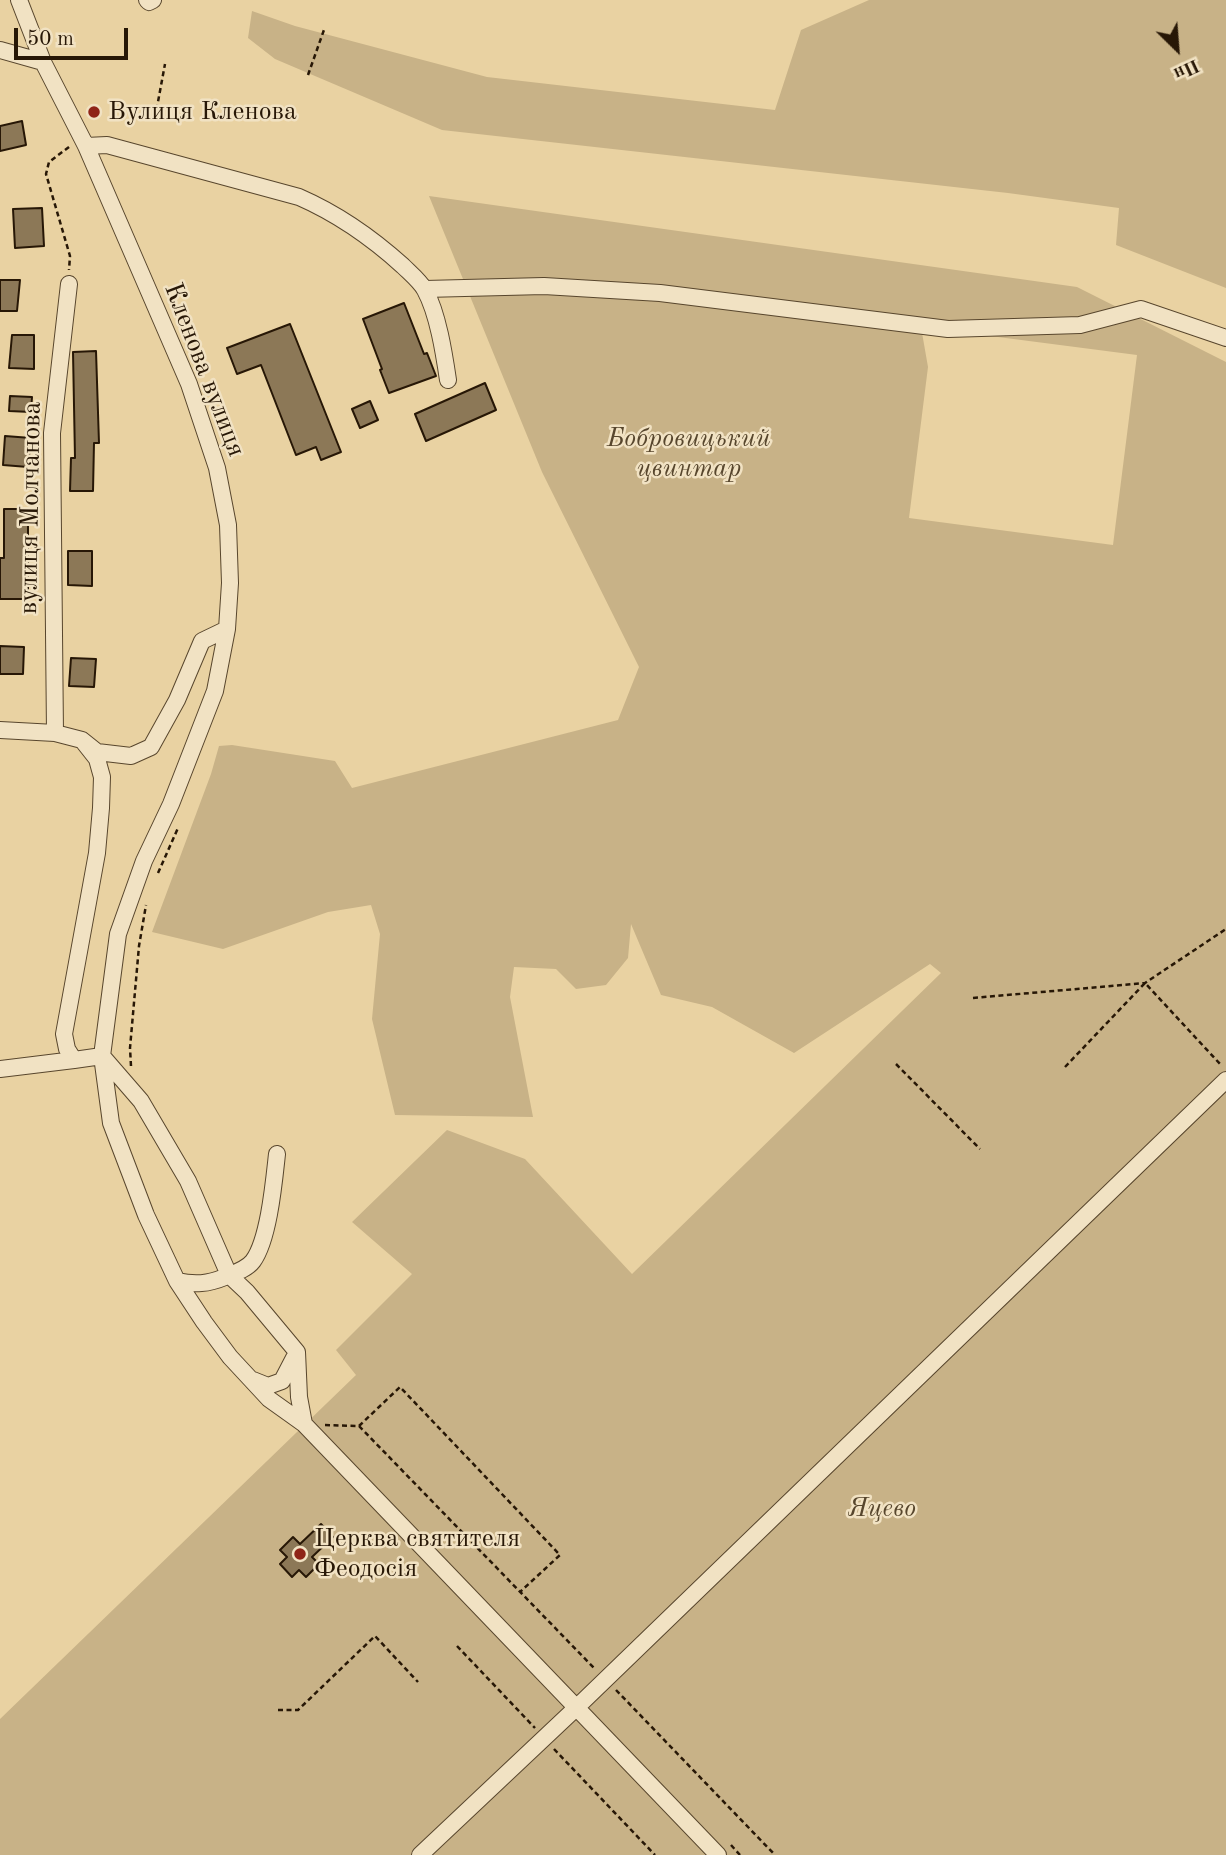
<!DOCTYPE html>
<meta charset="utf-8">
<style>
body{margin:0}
#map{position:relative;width:1226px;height:1855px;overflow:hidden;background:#e9d2a2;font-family:"Old Standard TT",serif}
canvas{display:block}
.north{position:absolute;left:1142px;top:14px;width:70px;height:70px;-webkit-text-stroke:5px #f1e2c3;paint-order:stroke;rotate:155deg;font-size:19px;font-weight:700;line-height:28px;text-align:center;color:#271706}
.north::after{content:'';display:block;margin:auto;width:24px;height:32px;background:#271706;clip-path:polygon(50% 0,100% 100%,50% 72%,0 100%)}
.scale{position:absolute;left:14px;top:28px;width:114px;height:32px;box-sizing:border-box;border:4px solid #271706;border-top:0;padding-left:9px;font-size:21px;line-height:24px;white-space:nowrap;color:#271706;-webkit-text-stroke:5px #f1e2c3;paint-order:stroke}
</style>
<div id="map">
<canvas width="1226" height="1855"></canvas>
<div class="north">Пн</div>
<div class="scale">50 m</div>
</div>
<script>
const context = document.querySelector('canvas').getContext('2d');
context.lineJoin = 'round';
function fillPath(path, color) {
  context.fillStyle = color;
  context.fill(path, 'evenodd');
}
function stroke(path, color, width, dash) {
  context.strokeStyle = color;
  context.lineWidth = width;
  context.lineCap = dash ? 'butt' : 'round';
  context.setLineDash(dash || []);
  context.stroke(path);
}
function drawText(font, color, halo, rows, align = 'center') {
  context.font = font + ' "Old Standard TT",serif';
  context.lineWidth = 5;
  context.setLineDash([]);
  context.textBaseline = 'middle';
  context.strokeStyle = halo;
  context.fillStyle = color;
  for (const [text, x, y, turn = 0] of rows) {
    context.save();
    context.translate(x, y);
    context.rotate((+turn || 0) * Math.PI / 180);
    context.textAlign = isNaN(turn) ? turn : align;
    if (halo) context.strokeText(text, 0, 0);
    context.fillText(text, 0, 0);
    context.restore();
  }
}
fillPath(new Path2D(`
 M869,0H1226V288L1116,245L1119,208L1008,193L442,130L275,59L248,38L252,11L295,26L487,77L775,110L801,30Z
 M429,196L1077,287L1226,362V1855H0V1719L356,1375L336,1350L412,1274L352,1222L447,1130L525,1159L632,1274L941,973L930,964L794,1053L712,1007L661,995L631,924L628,958L606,985L576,989L556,969L514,967L510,997L533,1117L395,1115L372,1019L380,934L371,905L328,912L223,949L152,932L211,774L219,746L232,745L335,761L352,788L618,720L639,667L542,472ZM921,327L1137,355L1113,545L909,518L928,367Z`), '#c8b287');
const building = new Path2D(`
 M22,121L26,145L0,151V126Z
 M42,208L44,246L15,248L13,209Z
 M0,280H20L17,311H0Z
 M404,303L424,354L427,353L436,376L389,393L380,370L382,369L363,319Z
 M290,324L341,452L321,460L316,447L296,455L261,365L237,374L227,348Z
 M12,335H34V369L9,368Z
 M96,351L99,443H94L93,491H70L71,458H75L73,352Z
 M485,383L496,410L426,441L415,414Z
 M10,396L32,397L31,412L9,411Z
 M370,401L378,420L360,428L352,409Z
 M5,436L31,438L28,467L3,465Z
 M4,509H28V599H0V558H4Z
 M68,551H92V586L68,585Z
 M0,646L24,647L23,674H0Z
 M71,658L96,659L94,687L69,686Z
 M321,1524L333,1537L312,1557L319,1564L306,1577L299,1570L292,1577L280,1564L287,1557L280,1550L293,1537L300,1544Z`);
fillPath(building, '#8c7857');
stroke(building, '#271706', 2);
const minor = new Path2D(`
 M19,0L43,62L86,146L189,384L217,468L228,525L230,583L227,629L215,691L171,804L144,861L118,934L102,1056L111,1123L146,1215L177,1281L204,1322L230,1357L269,1399L304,1424L718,1855
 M147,0L149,2L153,0
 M0,50L43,62
 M86,146L107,145L299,197C338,214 371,237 403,266C410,273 420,281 425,290C438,314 444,353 448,380
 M425,289L544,286L660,293L948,329L1080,325L1141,309L1226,338
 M0,730L55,733L82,740L97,752L131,756L151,747L177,700L202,641L227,629
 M55,733L52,433L69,284
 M82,740L97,759L102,777L101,808L97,853L64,1034L67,1049L74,1060L102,1056
 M102,1056L141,1101L188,1181L229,1275L247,1292L297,1352L299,1397L304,1424
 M0,1069L74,1060
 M177,1281C195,1285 208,1284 225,1277C235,1273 247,1269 253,1261C269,1239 274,1181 277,1154
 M253,1380L268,1386L282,1381L294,1358
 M420,1855L576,1708L1226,1080`);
stroke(minor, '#58462d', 18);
stroke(new Path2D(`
 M308,75L325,27
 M155,118L165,64
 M69,147L49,162L46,174L70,256L69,270
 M158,873L178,828
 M973,998L1145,983L1226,929
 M896,1064L980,1149
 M131,1066L130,1048L139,946L146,905
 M1065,1067L1145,983L1221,1065
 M325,1425L359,1426L594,1668
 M359,1426L400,1387L560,1555L520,1592
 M457,1646L535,1728
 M616,1690L775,1855
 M278,1710H298L375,1636L418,1682
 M554,1749L655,1855
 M731,1845L740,1855`), '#271706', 2.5, [5, 3.5]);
stroke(minor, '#f1e2c3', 16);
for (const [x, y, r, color] of [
 [94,112,7,"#8f2418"],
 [300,1554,7,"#8f2418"]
]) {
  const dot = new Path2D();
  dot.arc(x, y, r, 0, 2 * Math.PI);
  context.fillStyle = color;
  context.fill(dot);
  stroke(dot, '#f1e2c3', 2.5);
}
drawText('26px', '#271706', '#f1e2c3', [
 ["Вулиця Кленова",108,112],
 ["Церква святителя",314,1539],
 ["Феодосія",314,1569]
], 'left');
drawText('26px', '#271706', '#f1e2c3', [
 ["Кленова вулиця",204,370,69],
 ["вулиця Молчанова",31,508,-89]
]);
drawText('italic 26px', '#57462d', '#f1e2c3', [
 ["Бобровицький",689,439],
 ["цвинтар",689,469],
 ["Яцево",882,1509]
]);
</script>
